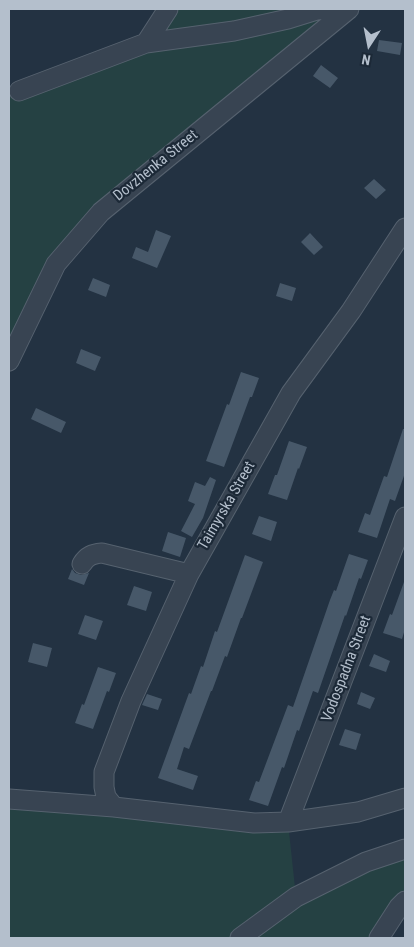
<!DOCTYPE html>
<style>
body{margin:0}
#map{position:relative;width:414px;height:947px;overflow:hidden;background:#233242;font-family:"Roboto Condensed",sans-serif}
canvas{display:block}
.frame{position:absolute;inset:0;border:10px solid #b4bfcc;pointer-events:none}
.north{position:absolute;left:344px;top:20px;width:50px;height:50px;-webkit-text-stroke:4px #1c2937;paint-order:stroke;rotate:191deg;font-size:14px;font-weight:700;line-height:20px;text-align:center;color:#b4bfcc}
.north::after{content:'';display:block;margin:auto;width:18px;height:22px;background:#b4bfcc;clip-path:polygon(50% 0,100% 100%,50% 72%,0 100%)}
</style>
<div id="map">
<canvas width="414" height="947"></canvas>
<div class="frame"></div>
<div class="north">N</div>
</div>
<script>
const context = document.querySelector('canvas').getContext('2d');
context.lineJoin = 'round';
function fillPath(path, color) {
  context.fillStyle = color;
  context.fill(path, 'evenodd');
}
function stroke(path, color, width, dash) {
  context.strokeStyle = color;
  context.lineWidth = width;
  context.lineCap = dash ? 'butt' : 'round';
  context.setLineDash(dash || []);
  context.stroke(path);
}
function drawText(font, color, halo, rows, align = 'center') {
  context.font = font + ' "Roboto Condensed",sans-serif';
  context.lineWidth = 4.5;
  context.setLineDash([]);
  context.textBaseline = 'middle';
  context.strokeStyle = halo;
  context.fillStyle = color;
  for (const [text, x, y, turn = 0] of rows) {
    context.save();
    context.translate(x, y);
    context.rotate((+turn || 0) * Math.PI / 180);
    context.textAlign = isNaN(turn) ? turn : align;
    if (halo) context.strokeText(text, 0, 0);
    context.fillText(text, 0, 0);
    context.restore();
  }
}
fillPath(new Path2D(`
 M168,9H349L213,119L56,264L9,361V92L19,91L146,43Z
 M9,799L288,822L296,897L240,938H9Z
 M405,854V894L375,938H254L304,903L367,867Z`), '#254143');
fillPath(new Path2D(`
 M379,40L402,43L400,55L377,51Z
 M321,65L338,78L330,88L313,76Z
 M374,179L386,190L376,199L364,188Z
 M156,230L171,236L157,268L132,258L136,247L148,252Z
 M310,233L323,247L314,255L301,242Z
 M93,278L110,285L106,297L88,290Z
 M280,283L296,288L292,301L276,296Z
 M81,349L101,357L95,371L76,363Z
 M241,372L259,378L252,397H250L224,467L206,461L227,404L229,405Z
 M36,408L66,422L61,433L31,419Z
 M403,429H405V473L395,501L390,499L377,538L358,532L365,513L370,515L384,476L387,477Z
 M289,441L307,447L299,469L298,468L287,500L268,494L275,475H277Z
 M210,477L216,480L203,518L192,537L181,531L195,504L188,501L195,482L205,486Z
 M259,516L277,522L271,541L252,534Z
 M168,532L186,538L180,557L162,551Z
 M349,554L368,560L361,579L359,578L346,616L345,615L318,693L313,691L299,731L297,730L284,768L282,767L268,806L249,800L256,781L259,782L288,705L293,707L330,600L334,590L336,591Z
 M245,555L263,562L242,618H241L227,657L225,656L212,691H211L189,749L184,747L177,769L198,776L193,790L158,778L189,693L191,694L201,666L203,667L215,631L217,632Z
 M72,569L75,573L81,575L89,573L84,585L68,579Z
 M404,582H405V629L402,639L383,633L390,614L392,615Z
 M134,586L152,592L146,611L127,605Z
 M85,615L103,621L96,640L78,634Z
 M33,643L52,648L47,667L28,662Z
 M374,654L390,661L386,672L369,666Z
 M98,667L116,673L109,692L107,691L93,729L75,723L82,704L84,705Z
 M361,692L375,698L370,709L357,704Z
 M147,694L162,699L158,710L142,705Z
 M345,729L361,734L356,750L339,745Z`), '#475869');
const minor = new Path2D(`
 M146,43L168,9
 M19,91L146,43L234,31L288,19L317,10L325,9
 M9,361L56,264L101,212L349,9
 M82,564C87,556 92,554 102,553L189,574
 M9,799L114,807L254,823L288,822L358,812L405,798
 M114,807L106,797L104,787V772L131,701L189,574L291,393L351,311L405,228
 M288,822L405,517
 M240,938L296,897L366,862L405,849
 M379,938L399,907L405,901`);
stroke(minor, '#56626f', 21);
stroke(minor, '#384452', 19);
drawText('15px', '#b4bfcc', '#1c2937', [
 ["Dovzhenka Street",156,166,-39],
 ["Taimyrska Street",227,506,-60],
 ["Vodospadna Street",347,669,-69]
]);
</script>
